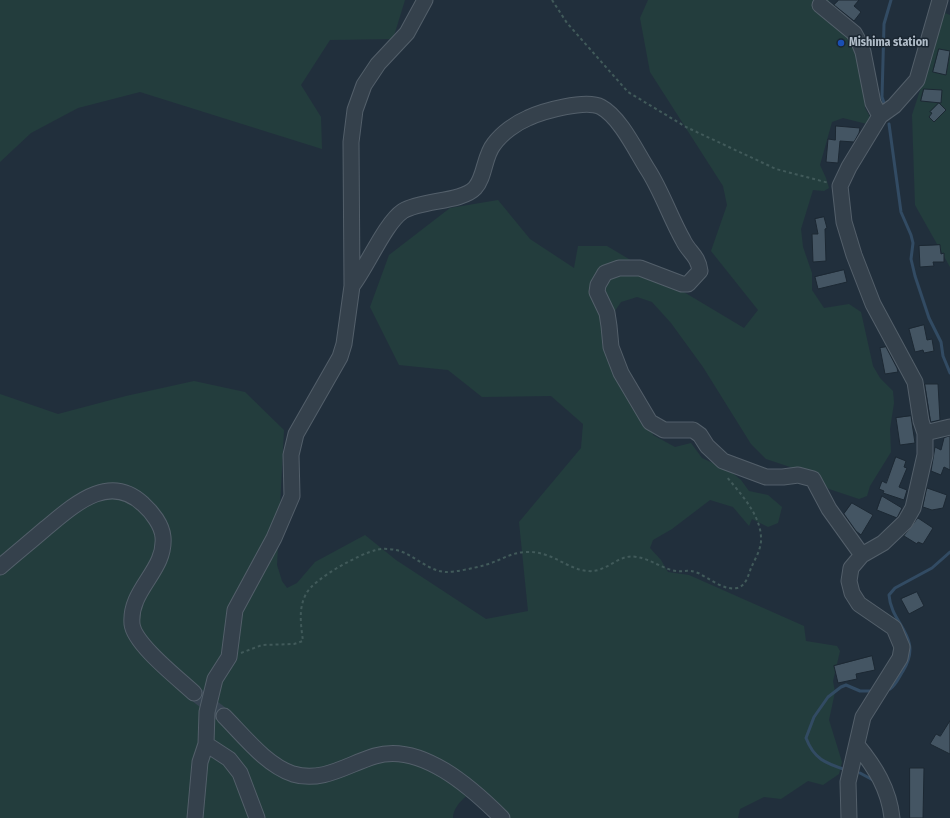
<!DOCTYPE html>
<style>
body{margin:0}
canvas{display:block;background:#212f3c}
</style>
<canvas width="950" height="818"></canvas>
<script>
const context = document.querySelector('canvas').getContext('2d');
context.lineJoin = 'round';
function fillPath(path, color) {
  context.fillStyle = color;
  context.fill(path, 'evenodd');
}
function stroke(path, color, width, dash) {
  context.strokeStyle = color;
  context.lineWidth = width;
  context.lineCap = dash ? 'butt' : 'round';
  context.setLineDash(dash || []);
  context.stroke(path);
}
function drawText(font, color, halo, rows, align = 'center') {
  context.font = font + ' "Fira Sans Condensed",sans-serif';
  context.lineWidth = 3;
  context.setLineDash([]);
  context.textBaseline = 'middle';
  context.strokeStyle = halo;
  context.fillStyle = color;
  for (const [text, x, y, turn = 0] of rows) {
    context.save();
    context.translate(x, y);
    context.rotate((+turn || 0) * Math.PI / 180);
    context.textAlign = isNaN(turn) ? turn : align;
    if (halo) context.strokeText(text, 0, 0);
    context.fillText(text, 0, 0);
    context.restore();
  }
}
fillPath(new Path2D(`
 M0,0H405L393,39L330,40L301,85L321,117L322,149L140,92L78,108L31,133L0,162Z
 M648,0H829L832,22L854,42L863,72L865,108L870,117L867,124L843,118L832,122L820,165L826,178L829,188L824,191L813,190L801,229L803,247L812,273V290L824,308L849,304L861,312L873,366L880,378L893,391L894,403L890,429L891,452L870,486L867,496L859,499L829,489L814,475L766,459L751,444L703,367L671,323L652,302L637,297L621,302L602,330V344L613,368L651,428L653,435L675,447L691,443L702,458L730,471L741,480L749,491L768,495L782,507L778,523L768,527L752,519L749,526L733,507L710,500L672,529L653,540L650,548L661,560L668,572L689,575L804,626L806,641L837,646L840,651L833,681L835,692L829,720L842,762L839,774L823,785L808,781L781,799L764,797L740,809L738,818H499L476,787C468,795 453,805 453,818H0V394L58,414L126,396L194,381L245,392L284,430L277,565L282,581L287,588L297,583L315,562L365,535L396,560L486,619L528,611L519,522L581,448L583,424L551,396L482,397L448,370L399,365L370,307L389,255L450,208L498,200L530,239L574,268L578,246H607L744,328L758,310L711,251L727,205L723,186L650,72L640,18Z
 M945,13L950,15V267L915,205L912,115Z`), '#233d3d');
stroke(new Path2D(`
 M885,106L882,97L884,24L891,0
 M889,124L901,212L911,235L913,243L911,259L915,276L929,318L941,342L943,356L950,373
 M890,689C896,685 899,677 903,671C924,637 891,625 889,595L895,588L932,568L950,552
 M846,770C825,763 814,759 806,738L814,717L828,697L841,687L846,685L860,691H875
 M860,773L873,780`), '#324b63', 3);
const building = new Path2D(`
 M839,0H859L854,6L861,12L854,21L834,5Z
 M939,49L950,51L946,75L933,72Z
 M924,89L942,90L941,103L921,101Z
 M939,103L946,110L934,122L929,117L932,113L930,112Z
 M836,126L860,128L859,133L854,142L840,141L838,163L826,162L828,139L835,140Z
 M824,217L827,228L825,229L826,261L813,262L812,234H818L815,219Z
 M940,245L941,254L944,253V262H933L934,266L920,267L919,246Z
 M844,270L847,282L818,289L815,277Z
 M924,325L927,340L932,339L934,351L924,353L923,350L915,352L909,329Z
 M886,347L897,368L898,372L885,374L880,348Z
 M925,384H938L940,420L931,422Z
 M911,416L915,443L900,445L896,418Z
 M950,436V470L944,467L941,475L931,471L935,447L941,450L944,438Z
 M896,457L906,461L904,467L907,468L899,487L907,490L904,500L883,493L884,491L879,489L882,481L886,483Z
 M927,488L947,495L943,508L932,510L923,507Z
 M882,496L902,508L897,518L877,510Z
 M852,503L873,515L861,535L856,531L844,514Z
 M918,518L933,528L923,544L918,542L917,544L904,536Z
 M917,592L924,606L909,614L901,599Z
 M872,656L875,670L856,674L857,679L838,683L834,666Z
 M950,721V754L930,744L936,734L940,736Z
 M910,768H924L923,818H910Z`);
fillPath(building, '#445563');
stroke(building, '#1c2833', 1);
stroke(new Path2D(`
 M194,693L224,716`), '#364451', 15, [15, 8]);
const minor = new Path2D(`
 M820,5L854,33L859,42L863,52L873,103L880,116
 M352,286C367,267 385,223 403,211C422,200 462,202 475,188C485,177 484,156 494,144C502,133 516,123 528,118C543,111 586,99 601,107C620,117 636,151 648,170C662,192 670,217 683,240C689,253 698,255 700,271L688,284H682L640,268H619L605,273L598,285L597,292L607,313L609,326L611,347L621,373L650,422L664,430H693L700,435L707,446L723,461L766,477H783L798,475L813,479L829,509L862,555
 M925,433L950,427
 M0,567C15,554 31,541 46,528C74,505 109,472 143,504C152,512 162,525 163,537C166,571 129,589 132,624C134,644 179,679 194,693
 M224,716C244,736 266,765 293,774C323,783 348,764 375,756C421,742 472,788 502,818
 M206,744L229,759L240,773L257,818
 M857,745C875,767 889,789 892,818
 M195,818L200,762L206,744L207,712L215,679L229,657L235,610L274,538L292,496L291,455L296,434L340,357L344,344L352,286L351,142L355,110L364,85L378,64L407,33L425,0
 M849,818L848,782L863,717L900,658L902,647L894,628L859,604L852,593L849,581L851,568L862,555L883,543L905,522L913,508L925,455V433L921,421L915,382L873,304L854,255L844,222L840,186L849,167L880,116L894,106L917,80L940,0`);
stroke(minor, '#535f6a', 17);
stroke(new Path2D(`
 M552,0L567,23L628,92L686,127L776,169L829,183
 M241,653L262,645L294,644L303,641C301,625 298,609 306,594C314,578 360,554 376,550C382,548 391,549 396,550C414,554 427,571 446,572C457,572 474,568 485,565C500,561 511,552 527,552C552,551 568,570 588,571C607,573 618,553 637,557C650,559 663,569 676,571C684,572 688,569 698,573C709,578 724,591 737,588C746,586 748,576 751,568C755,559 762,548 761,537C760,514 740,493 726,476`), '#415a5a', 2, [3, 3]);
stroke(minor, '#35414c', 15);
for (const [x, y, r, color] of [
 [841,43,4,"#1a4fb4"]
]) {
  const dot = new Path2D();
  dot.arc(x, y, r, 0, 2 * Math.PI);
  context.fillStyle = color;
  context.fill(dot);
  stroke(dot, '#1a2631', 1.5);
}
drawText('bold 12px', '#b0bcc8', '#1a2631', [
 ["Mishima station",849,43]
], 'left');
</script>
